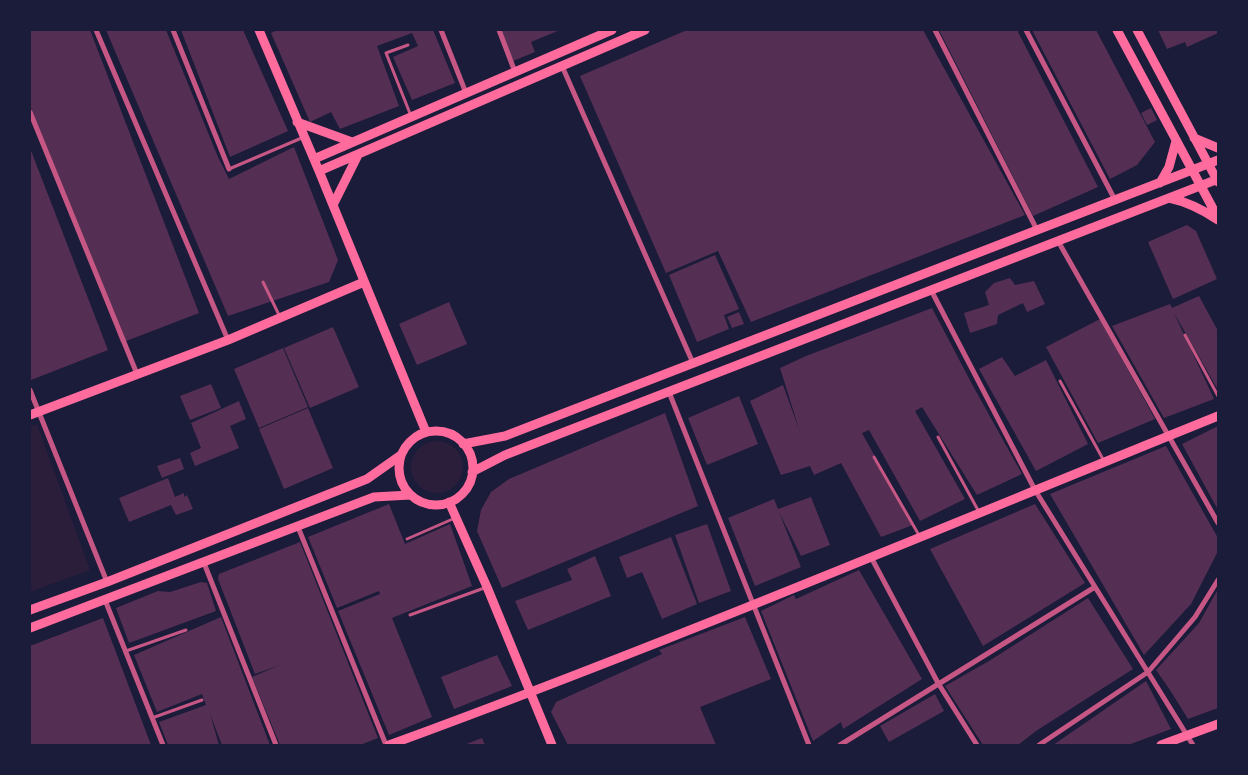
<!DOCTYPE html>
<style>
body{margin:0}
#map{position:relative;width:1248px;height:775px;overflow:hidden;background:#1b1b3a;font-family:"Roboto Condensed",sans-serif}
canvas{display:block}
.frame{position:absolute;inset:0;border:31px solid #1b1b3a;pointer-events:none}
</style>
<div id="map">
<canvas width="1248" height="775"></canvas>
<div class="frame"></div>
</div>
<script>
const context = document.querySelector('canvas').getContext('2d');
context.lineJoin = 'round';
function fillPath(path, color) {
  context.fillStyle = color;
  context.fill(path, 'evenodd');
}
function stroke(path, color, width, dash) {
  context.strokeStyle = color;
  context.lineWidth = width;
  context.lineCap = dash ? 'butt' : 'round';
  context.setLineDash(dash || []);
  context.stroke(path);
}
fillPath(new Path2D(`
 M37,424L90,570L30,592V426Z
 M411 467a26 26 0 1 1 52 0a26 26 0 1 1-52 0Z`), '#2a1e3b');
fillPath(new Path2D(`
 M30,30H90L199,313L121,343L30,106Z
 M106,30H166L218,157L229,179L294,147L338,260L329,282L228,316Z
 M181,30H243L288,131L230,157Z
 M277,30H433L455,83L412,100L393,57L418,46L412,33L377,46L399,106L340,129L331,112L310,122L271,33Z
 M500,30H560L531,42L535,52L513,61Z
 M687,30H923L1025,215L751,322L718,251L666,273L580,76Z
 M939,30H1017L1098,187L1033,216Z
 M1032,30H1096L1155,142L1137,165L1110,179Z
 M1158,30H1218V33L1187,47L1185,42L1167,49Z
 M1151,108L1157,120L1147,125L1141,113Z
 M30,148L108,350L31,380L30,378Z
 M1187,225L1196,231L1217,279L1173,299L1148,242Z
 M715,255L739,309L724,315L729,329L697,342L669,275Z
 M1010,278L1015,285L1034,281L1045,304L1027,312L1023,303L998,315L997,324L970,333L964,313L989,305L985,292L994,283Z
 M1199,296L1218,331V390L1174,313L1214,399L1164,418L1112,326L1170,304L1172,308Z
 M449,302L467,344L417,365L399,324Z
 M932,308L973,386L1022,474L977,495L922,407L915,411L965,499L920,521L869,430L862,433L913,525L881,537L841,463L814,475L810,466L781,475L750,401L783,385L800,432L780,368L806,356Z
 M739,312L744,324L732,328L727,317Z
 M1100,319L1155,419L1098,443L1046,347Z
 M333,327L359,387L310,408L284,348Z
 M283,348L308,407L259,428L234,369Z
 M1002,357L1015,376L1046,360L1088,444L1036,471L979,369Z
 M211,384L221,408L190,420L180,396Z
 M739,396L758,444L707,465L688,418Z
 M239,401L246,419L230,426L239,448L195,466L190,453L201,448L191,423Z
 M308,408L333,468L284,489L259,429Z
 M665,413L698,506L502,588L477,531L481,510L491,492L509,479Z
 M1218,426V510L1182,444Z
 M1166,446L1218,538V551L1191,604L1144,655L1050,494Z
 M180,458L184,469L162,478L157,466Z
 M168,478L175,497L184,493V497L187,495L193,509L176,515L171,505L129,522L119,498Z
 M811,497L830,545L801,556L779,512L801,567L755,586L728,518L774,499L778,509Z
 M389,504L405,544L450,524L472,586L392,618L432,717L389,735L338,611L380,594L379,591L337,608L308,537Z
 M1035,504L1085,583L983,646L930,549Z
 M707,524L731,591L699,603L675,535Z
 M671,537L697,604L662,619L642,572L627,578L619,557Z
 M300,542L378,738L360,745H280L252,677L280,665L255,674L218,579L219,574Z
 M595,556L611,596L528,630L515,601L572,580L567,569Z
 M859,570L922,679L843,729L841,722L813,741L761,611L794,595L796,599Z
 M201,582L207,583L216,611L129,643L116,608L158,591L170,592Z
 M1218,589V708L1188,719L1170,690L1156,670L1199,623Z
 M1088,598L1133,669L1036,731L1018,745H983L945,686L989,661Z
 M221,617L270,745H222L210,714L219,745H168L159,722L206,705L202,694L157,712L134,655Z
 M745,617L771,679L700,707L716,745H568L551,712L556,702L662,654L659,650Z
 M103,618L151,745H30V646Z
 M497,655L512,686L454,709L441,677Z
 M1146,681L1171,729L1128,745H1053Z
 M935,694L944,711L889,742L880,726Z
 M482,738L485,745H464Z`), '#542f53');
stroke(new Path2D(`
 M408,45L386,53L411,116
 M229,169L304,137
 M263,282L280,317
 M1185,335L1218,396
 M1060,381L1104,461
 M938,437L979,512
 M874,457L920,537
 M407,539L455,518
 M410,615L487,587
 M126,651L186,630
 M152,718L202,700`), '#c65784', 3);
stroke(new Path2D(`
 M96,30L228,340
 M173,30L229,169
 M441,30L466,93
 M499,30L515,72
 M935,30L1037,230
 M1026,30L1115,200
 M562,66L693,363
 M30,112L137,374
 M1058,241L1218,523
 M931,290L1035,490L1193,745
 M30,390L107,582
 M669,392L809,745
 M298,527L386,745
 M871,557L938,683L977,745
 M204,563L276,745
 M105,600L163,745
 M840,745L1095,587
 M1039,745L1148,672L1195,617L1218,580`), '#c65784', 5);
stroke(new Path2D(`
 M259,30L319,171L426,432
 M1117,30L1218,218
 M1137,30L1218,182
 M297,122L352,142
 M1194,138L1218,148
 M314,159L612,30
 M319,171L645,30
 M1160,183L1169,167L1176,141
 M1169,198C1188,202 1202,209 1218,220
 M333,205L358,155
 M30,415L228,340L364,282
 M399 468a37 37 0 1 1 74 0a37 37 0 1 1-74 0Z
 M463,444L505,436L1218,160
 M472,472L505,455L1218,179
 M449,502L487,587L552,745
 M30,610L107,582L367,479L401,455
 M30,628L374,497L410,495
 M389,745C668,643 943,527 1218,416
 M1161,745L1218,724`), '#ff6b9d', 9);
</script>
